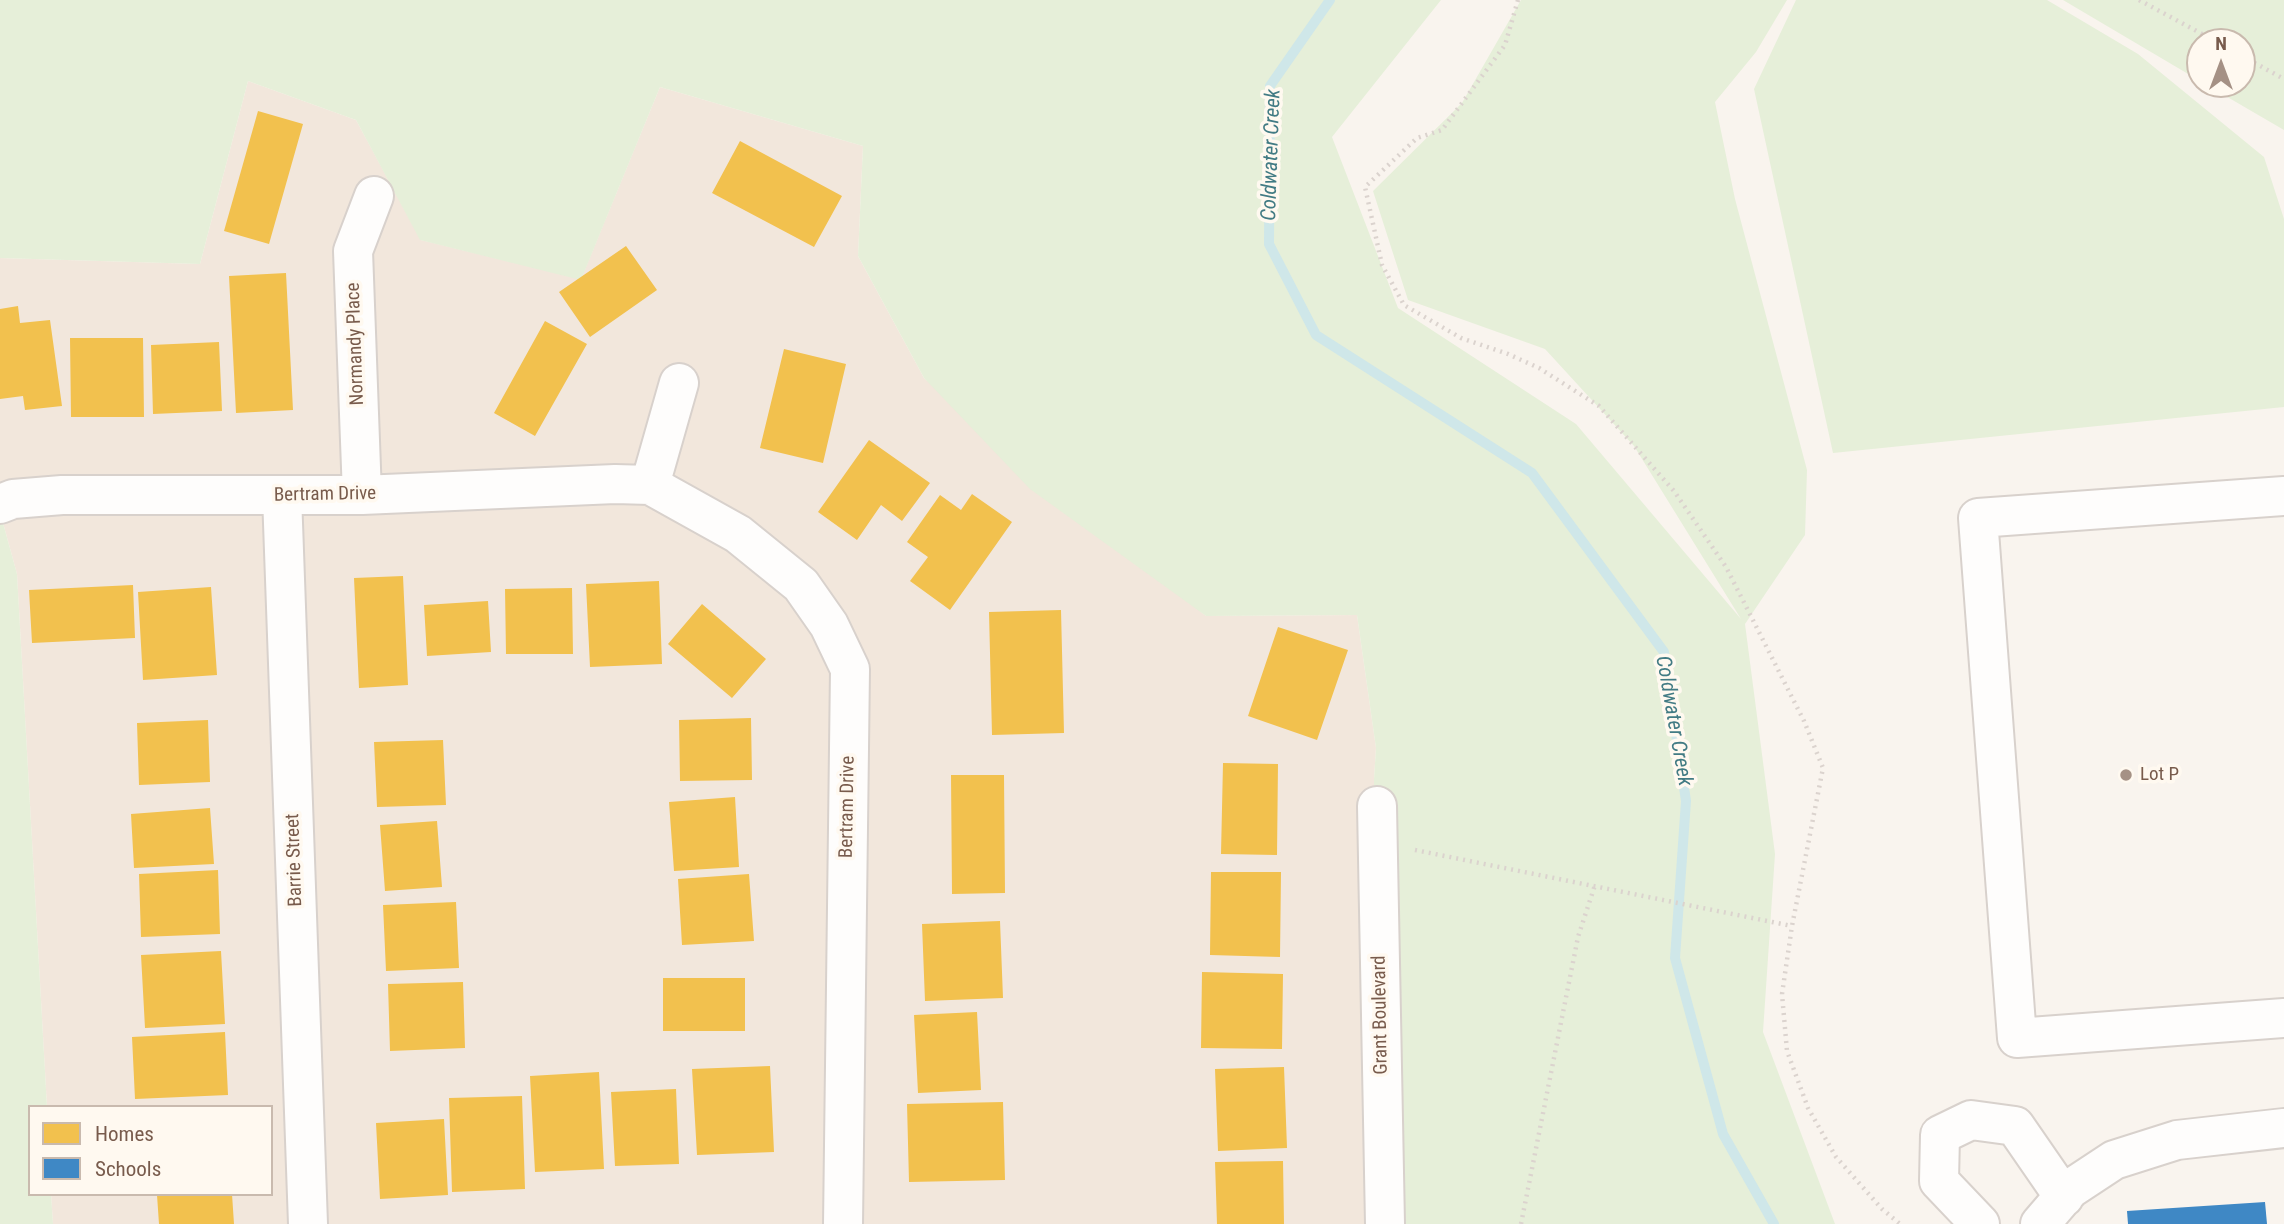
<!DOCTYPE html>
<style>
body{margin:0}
#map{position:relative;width:2284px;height:1224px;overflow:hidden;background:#f9f4ee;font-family:"Roboto Condensed",sans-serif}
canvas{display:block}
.legend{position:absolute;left:28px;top:1105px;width:245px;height:91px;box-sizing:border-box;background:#fff9f0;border:2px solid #c9baae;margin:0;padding:9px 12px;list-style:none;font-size:21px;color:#785b4c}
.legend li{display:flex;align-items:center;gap:14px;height:35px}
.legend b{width:35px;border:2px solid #c9baae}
.north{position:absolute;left:2186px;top:28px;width:70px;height:70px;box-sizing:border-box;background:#fff9f0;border:2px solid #c9baae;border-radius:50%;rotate:0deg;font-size:19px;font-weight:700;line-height:28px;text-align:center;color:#785b4c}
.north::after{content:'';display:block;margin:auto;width:24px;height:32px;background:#a59185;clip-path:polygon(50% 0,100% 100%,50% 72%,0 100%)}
</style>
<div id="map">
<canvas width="2284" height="1224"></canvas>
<ul class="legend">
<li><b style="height:19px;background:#f2c14e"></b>Homes</li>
<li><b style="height:19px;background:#3f88c5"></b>Schools</li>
</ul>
<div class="north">N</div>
</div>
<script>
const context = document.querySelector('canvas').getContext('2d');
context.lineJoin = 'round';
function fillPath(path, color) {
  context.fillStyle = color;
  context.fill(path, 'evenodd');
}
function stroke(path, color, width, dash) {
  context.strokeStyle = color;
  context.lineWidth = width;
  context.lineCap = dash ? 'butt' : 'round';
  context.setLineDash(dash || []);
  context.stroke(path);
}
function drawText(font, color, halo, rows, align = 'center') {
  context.font = font + ' "Roboto Condensed",sans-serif';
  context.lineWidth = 7;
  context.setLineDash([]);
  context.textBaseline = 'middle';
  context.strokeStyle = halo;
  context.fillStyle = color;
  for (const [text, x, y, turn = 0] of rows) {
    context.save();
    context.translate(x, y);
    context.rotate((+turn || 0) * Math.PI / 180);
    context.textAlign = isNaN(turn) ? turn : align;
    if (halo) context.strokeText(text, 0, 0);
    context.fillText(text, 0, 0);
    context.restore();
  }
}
fillPath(new Path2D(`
 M248,81L356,120L421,240L581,279L660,87L863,146L858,256L924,378L1206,616L1357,615L1376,748L1374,779L1372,1224H53L51,1194H271V1107H47L17,574L0,512V258L200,264Z`), '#f2e7dc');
fillPath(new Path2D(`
 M0,0H1441L1332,137L1398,308L1576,424L1741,619L1634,446L1545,349L1408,300L1373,191L1462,103L1521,0H1787L1756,52L1715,102L1735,199L1807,470L1805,535L1745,624L1775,854L1763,1032L1835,1224H1372L1374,779L1376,748L1357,615L1206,616L1030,489L924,378L858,256L863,146L660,87L581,280L420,240L356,120L248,81L200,264L0,258Z
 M1796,0H2047L2138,54L2264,157L2284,219V407L1833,453L1754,89Z
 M2063,0H2284V130L2205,84H2242V42H2200V81Z
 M0,512L17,574L47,1107H30V1194H51L53,1224H0Z`), '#e6efd9');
fillPath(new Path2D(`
 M258,111L303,124L269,244L224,231Z
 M740,141L842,196L814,247L712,193Z
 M626,246L657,290L590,337L559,292Z
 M286,273L293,410L236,413L229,276Z
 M18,306L20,323L50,320L62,406L25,410L23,396L0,399V309Z
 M545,321L587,344L535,436L494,413Z
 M70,338H143L144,417H71Z
 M219,342L222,411L153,414L151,345Z
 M784,349L846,364L823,463L760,448Z
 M869,440L930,483L902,521L881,505L857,540L818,512Z
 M972,494L1012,522L950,610L910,581L928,557L907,542L940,495L961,510Z
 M403,576L408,685L359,688L354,578Z
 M659,581L662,664L590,667L586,584Z
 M133,585L135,638L32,643L29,590Z
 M211,587L217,675L143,680L138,592Z
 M572,588L573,654H506L505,589Z
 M488,601L491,652L427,656L424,605Z
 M702,604L766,659L732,698L668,644Z
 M1061,610L1064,733L992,735L989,612Z
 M1278,627L1348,650L1317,740L1248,716Z
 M751,718L752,780L680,781L679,720Z
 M208,720L210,782L139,785L137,723Z
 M443,740L446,805L377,807L374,742Z
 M1223,763L1278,764L1277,855L1221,854Z
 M951,775H1004L1005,893L952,894Z
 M735,797L739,867L674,871L669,802Z
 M210,808L214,864L134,868L131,814Z
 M437,821L442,887L385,891L380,825Z
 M218,870L220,934L141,937L139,874Z
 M1211,872H1281L1280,957L1210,955Z
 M749,874L754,941L682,945L678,879Z
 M456,902L459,968L386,971L383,905Z
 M1000,921L1003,998L925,1001L922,924Z
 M221,951L225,1024L145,1028L141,955Z
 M1202,972L1283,974L1282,1049L1201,1048Z
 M663,978H745V1031H663Z
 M463,982L465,1048L390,1051L388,984Z
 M977,1012L981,1090L918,1093L914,1015Z
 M225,1032L228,1095L135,1099L132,1037Z
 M770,1066L774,1152L697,1155L692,1069Z
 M1284,1067L1287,1148L1218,1151L1215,1069Z
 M599,1072L604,1169L535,1172L530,1076Z
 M676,1089L679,1164L615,1166L611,1092Z
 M522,1096L525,1189L452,1192L449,1098Z
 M1003,1102L1005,1180L909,1182L907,1104Z
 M444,1119L448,1195L380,1199L376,1123Z
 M1283,1161L1284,1224H1217L1215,1162Z
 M164,1194H232L234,1224H159L157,1195Z`), '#f2c14e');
fillPath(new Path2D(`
 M2265,1202L2267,1224H2128L2127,1211Z`), '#3f88c5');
stroke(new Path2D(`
 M1269,244L1316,335L1532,473L1664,652L1686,801L1675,958L1723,1134L1774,1224
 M1271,248L1269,244L1270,86L1330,0`), '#cfe7e9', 10);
const minor = new Path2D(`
 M650,485L679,383
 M282,495L308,1224
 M362,495L353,251L374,196
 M2284,496L1978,518L2017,1038L2284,1018
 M0,504L13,499L62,495H362L615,484L650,485L738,534L801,585L829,625L850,669L843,1224
 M1377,806L1385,1224
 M1980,1224L1939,1181L1940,1135L1971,1120L2015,1126L2064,1197
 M2040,1224L2070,1189L2114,1160L2177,1140L2284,1128`);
stroke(minor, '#d8d1cc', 42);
stroke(new Path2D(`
 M1518,0L1505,45L1442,130L1417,138L1365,187L1382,265L1404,305L1461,338L1508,354L1539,368L1599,406L1674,491L1726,567L1804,721L1823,768L1792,926L1782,994L1787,1051L1808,1108L1836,1157L1882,1209L1900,1224
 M2139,0L2217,42
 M2242,56L2284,79
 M1415,850L1792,926
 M1521,1224L1578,937L1595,885`), '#dbd3ce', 4.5, [2, 5]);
stroke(minor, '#fefdfc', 38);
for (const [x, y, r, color] of [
 [2126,775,7,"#a59185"]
]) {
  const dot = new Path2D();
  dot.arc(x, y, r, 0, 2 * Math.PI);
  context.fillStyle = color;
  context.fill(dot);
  stroke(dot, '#fff9f0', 2.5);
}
drawText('19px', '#785b4c', '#fff9f0', [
 ["Normandy Place",356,344,-92],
 ["Bertram Drive",325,495,-1],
 ["Bertram Drive",848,807,-89],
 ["Barrie Street",295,860,-92],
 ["Grant Boulevard",1381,1015,-91]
]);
drawText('19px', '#785b4c', '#fff9f0', [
 ["Lot P",2140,775]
], 'left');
drawText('italic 21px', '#427b84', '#fff9f0', [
 ["Coldwater Creek",1272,155,-88],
 ["Coldwater Creek",1673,721,80]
]);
</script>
